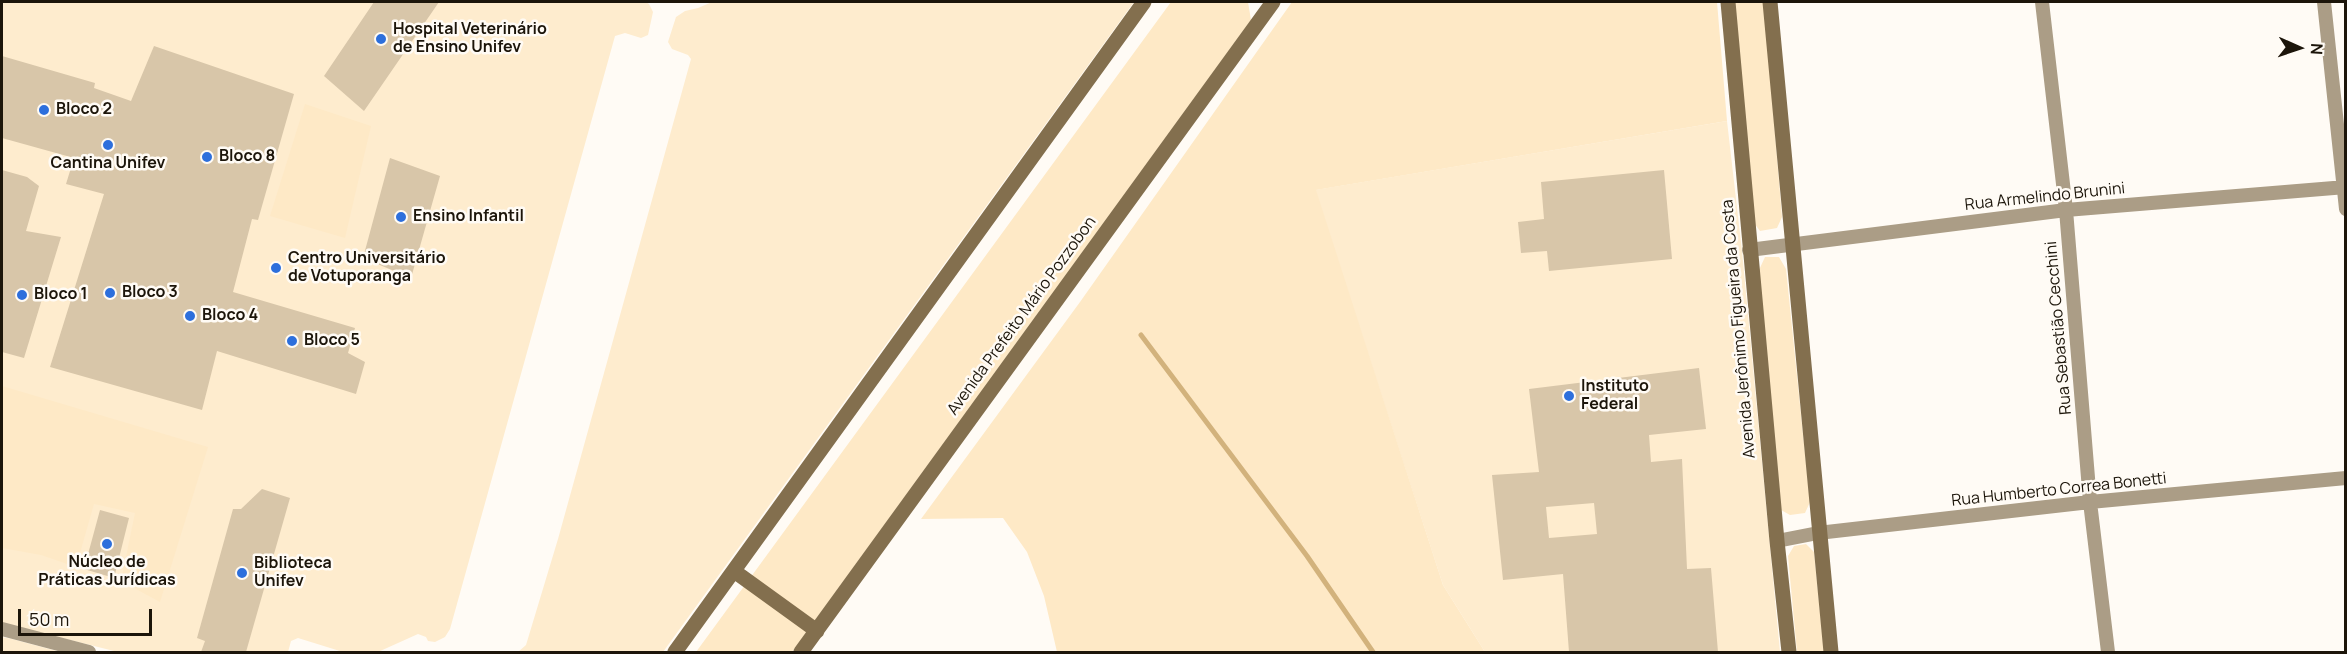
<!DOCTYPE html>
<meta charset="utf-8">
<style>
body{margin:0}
#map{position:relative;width:2347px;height:654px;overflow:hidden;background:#fffbf5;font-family:Manrope,sans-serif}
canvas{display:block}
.frame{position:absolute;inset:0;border:3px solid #1c150a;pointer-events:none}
.north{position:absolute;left:2269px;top:18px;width:60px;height:60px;-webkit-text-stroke:4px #fffbf5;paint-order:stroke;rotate:93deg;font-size:16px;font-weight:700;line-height:24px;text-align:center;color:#1c150a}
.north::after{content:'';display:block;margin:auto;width:21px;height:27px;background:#1c150a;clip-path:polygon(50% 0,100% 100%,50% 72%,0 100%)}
.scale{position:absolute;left:18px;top:609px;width:134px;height:27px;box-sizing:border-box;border:3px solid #1c150a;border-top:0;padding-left:8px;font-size:18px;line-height:21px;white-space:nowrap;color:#1c150a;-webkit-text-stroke:4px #fffbf5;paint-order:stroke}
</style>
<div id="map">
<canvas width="2347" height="654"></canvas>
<div class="frame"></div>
<div class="north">N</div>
<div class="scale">50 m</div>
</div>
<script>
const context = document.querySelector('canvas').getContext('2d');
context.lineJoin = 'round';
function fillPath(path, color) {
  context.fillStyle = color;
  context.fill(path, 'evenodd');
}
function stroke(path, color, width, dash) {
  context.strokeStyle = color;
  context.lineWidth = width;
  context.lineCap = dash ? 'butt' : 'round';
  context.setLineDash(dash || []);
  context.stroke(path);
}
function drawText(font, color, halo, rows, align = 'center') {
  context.font = font + ' Manrope,sans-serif';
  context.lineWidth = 5;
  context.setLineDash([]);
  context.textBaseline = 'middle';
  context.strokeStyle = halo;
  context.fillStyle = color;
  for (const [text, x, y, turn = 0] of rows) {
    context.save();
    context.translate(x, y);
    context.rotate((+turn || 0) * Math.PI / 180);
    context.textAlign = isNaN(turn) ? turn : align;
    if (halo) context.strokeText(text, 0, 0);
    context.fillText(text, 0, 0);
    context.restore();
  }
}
fillPath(new Path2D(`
 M2,2H646L649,4L653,12L648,35L641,38L625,33L615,36L450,629L445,637L435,642L428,641L426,637L418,634L378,652H343L298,638L291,641L288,652H118L2,623Z
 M712,2H1134L663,652H518L526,645L558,539L691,59L688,55L672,49L668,42L676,17L685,11L698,8Z
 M1727,121L1742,251L1780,652H1485L1443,585L1315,190Z
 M2,637L12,639L61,652H2Z`), '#feecce');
fillPath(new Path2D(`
 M1171,2H1248L1251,20L792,652H696Z
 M1292,2H1717L1727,121L1316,190L1443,585L1485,652H1057L1044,596L1027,552L1003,518L921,519L1080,302Z
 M1735,2H1764L1782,217L1777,228L1760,231L1754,223Z
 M305,104L371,126L345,238L270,216Z
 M1765,257H1779L1786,269L1810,502L1805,513L1790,515L1781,510L1759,270Z
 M2,386L208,447L160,602L121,581L135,513L94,504L76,567L41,555L2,548Z
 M1806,544L1814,552L1824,652H1797L1788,556L1794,546Z`), '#fee9c6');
stroke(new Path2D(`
 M1141,335L1307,556L1373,652`), '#d2b27c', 5);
fillPath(new Path2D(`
 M374,2H439L364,111L324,76Z
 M154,46L294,94L258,220L252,219L233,292L355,328L348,353L365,362L356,394L217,351L202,410L50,367L104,194L66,184L74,158L2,138V56L95,83L94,88L131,101Z
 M390,158L440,176L411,278L363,258Z
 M2,170L27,177L39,186L26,231L61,237L24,358L2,352Z
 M1664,170L1672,259L1549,271L1547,251L1521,253L1518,222L1544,219L1541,182Z
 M1699,368L1706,429L1649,435L1651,462L1682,459L1687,569L1711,568L1718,652H1569L1563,574L1503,580L1492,475L1539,472L1529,389ZM1594,503L1597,534L1549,538L1546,507Z
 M262,489L290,498L246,652H201L205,641L197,638L233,509H241Z
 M100,510L129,518L114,578L84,569Z`), '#d8c6a9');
stroke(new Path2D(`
 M2042,2L2066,210L2090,502L2108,652
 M2324,2L2346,209
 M1749,250L2066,210L2346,187
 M1777,541L1818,533L2090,502L2346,478
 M2,629L89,652`), '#ab9d86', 14);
stroke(new Path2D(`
 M1728,2L1777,541L1789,652
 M1770,2L1831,652
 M734,571L817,631
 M675,652L1144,2
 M801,652L1273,2`), '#836f4e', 15);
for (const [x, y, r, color] of [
 [381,39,6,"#2d6fdc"],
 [44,110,6,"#2d6fdc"],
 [108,145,6,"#2d6fdc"],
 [207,157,6,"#2d6fdc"],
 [401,217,6,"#2d6fdc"],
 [276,268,6,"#2d6fdc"],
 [110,293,6,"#2d6fdc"],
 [22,295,6,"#2d6fdc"],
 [190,316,6,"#2d6fdc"],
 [292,341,6,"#2d6fdc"],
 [1569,396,6,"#2d6fdc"],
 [107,544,6,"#2d6fdc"],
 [242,573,6,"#2d6fdc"]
]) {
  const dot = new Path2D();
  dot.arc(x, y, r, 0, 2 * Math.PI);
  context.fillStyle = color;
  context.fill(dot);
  stroke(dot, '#fffbf5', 2);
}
drawText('bold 16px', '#1c150a', '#fffbf5', [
 ["Hospital Veterinário",393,30],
 ["de Ensino Unifev",393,48],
 ["Bloco 2",56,110],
 ["Bloco 8",219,157],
 ["Cantina Unifev",108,164,"center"],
 ["Ensino Infantil",413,217],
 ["Centro Universitário",288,259],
 ["de Votuporanga",288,277],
 ["Bloco 3",122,293],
 ["Bloco 1",34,295],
 ["Bloco 4",202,316],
 ["Bloco 5",304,341],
 ["Instituto",1581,387],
 ["Federal",1581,405],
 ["Núcleo de",107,563,"center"],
 ["Práticas Jurídicas",107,581,"center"],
 ["Biblioteca",254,564],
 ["Unifev",254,582]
], 'left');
drawText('16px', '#1c150a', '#fffbf5', [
 ["Rua Armelindo Brunini",2045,197,-6],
 ["Avenida Prefeito Mário Pozzobon",1022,316,-54],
 ["Rua Sebastião Cecchini",2059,328,-95],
 ["Avenida Jerônimo Figueira da Costa",1739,329,-95],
 ["Rua Humberto Correa Bonetti",2059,490,-6]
]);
</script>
